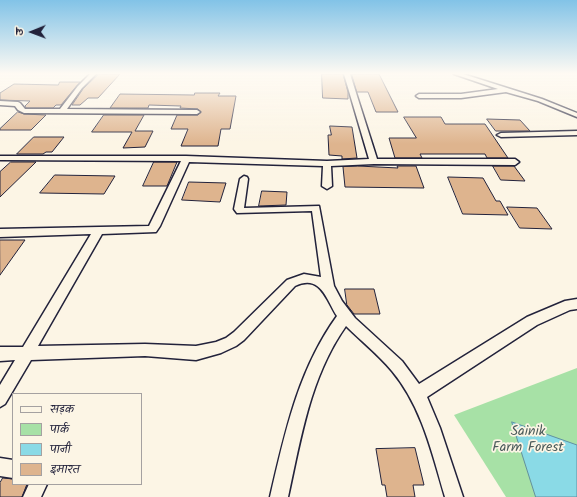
<!DOCTYPE html>
<meta charset="utf-8">
<style>
body{margin:0}
#map{position:relative;width:577px;height:497px;overflow:hidden;background:#fcf5e5;font-family:Kalam,"Playpen Sans Deva",sans-serif}
canvas{display:block}
.legend{position:absolute;left:12px;top:393px;width:130px;height:92px;box-sizing:border-box;background:#fcf5e5;border:1px solid #a5a1a1;margin:0;padding:5px 7px;list-style:none;font-size:12px;color:#22223b}
.legend li{display:flex;align-items:center;gap:8px;height:20px}
.legend b{width:20px;border:1px solid #a5a1a1}
.north{position:absolute;left:12px;top:12px;width:40px;height:40px;-webkit-text-stroke:3px #fcf5e5;paint-order:stroke;rotate:269deg;font-size:11px;font-weight:700;line-height:16px;text-align:center;color:#22223b}
.north::after{content:'';display:block;margin:auto;width:14px;height:18px;background:#22223b;clip-path:polygon(50% 0,100% 100%,50% 72%,0 100%)}
</style>
<div id="map">
<canvas width="577" height="497"></canvas>
<ul class="legend">
<li><b style="height:5px;background:#fcf5e5"></b>सड़क</li>
<li><b style="height:11px;background:#a7e1a6"></b>पार्क</li>
<li><b style="height:11px;background:#8adae6"></b>पानी</li>
<li><b style="height:11px;background:#deb48e"></b>इमारत</li>
</ul>
<div class="north">उ</div>
</div>
<script>
const context = document.querySelector('canvas').getContext('2d');
context.lineJoin = 'round';
function fillPath(path, color) {
  context.fillStyle = color;
  context.fill(path, 'evenodd');
}
function stroke(path, color, width, dash) {
  context.strokeStyle = color;
  context.lineWidth = width;
  context.lineCap = dash ? 'butt' : 'round';
  context.setLineDash(dash || []);
  context.stroke(path);
}
function drawText(font, color, halo, rows, align = 'center') {
  context.font = font + ' Kalam,sans-serif';
  context.lineWidth = 3.5;
  context.setLineDash([]);
  context.textBaseline = 'middle';
  context.strokeStyle = halo;
  context.fillStyle = color;
  for (const [text, x, y, turn = 0] of rows) {
    context.save();
    context.translate(x, y);
    context.rotate((+turn || 0) * Math.PI / 180);
    context.textAlign = isNaN(turn) ? turn : align;
    if (halo) context.strokeText(text, 0, 0);
    context.fillText(text, 0, 0);
    context.restore();
  }
}
fillPath(new Path2D(`
 M577,368V497H506L454,415Z`), '#a7e1a6');
const water = new Path2D(`
 M512,422L577,445V497H536Z`);
fillPath(water, '#8adae6');
stroke(water, '#6090a2', 1);
const building = new Path2D(`
 M99,74H120L98,98H88L80,105H72L83,89Z
 M322,74H343L348,92V99L323,98Z
 M352,74H379L398,112H376L368,92H357Z
 M60,82H80L61,105H56L53,108H26L25,106L30,101L0,100V93L14,84L58,85Z
 M195,93H220L218,96H236L230,129H221L218,146H181L188,129H171L177,115H198L201,112L198,109L180,108L181,106L149,105L148,108H110L120,94L194,95Z
 M18,112L24,114L46,115L31,130H0V129Z
 M104,115H144L135,131H153L145,147L123,148L132,132H92Z
 M404,117H441L445,124H485L508,158H487L485,154H420L422,158H395L389,138H416Z
 M487,119L520,120L530,131H496Z
 M330,126L352,127L357,158L342,159V156L329,155L328,135H331Z
 M34,137H64L52,152H46L43,154H17Z
 M11,162H36L0,197V172Z
 M154,162H177L167,186H143Z
 M358,166L398,168L397,166H416L424,188L345,187L343,167Z
 M493,166H514L525,181L501,180Z
 M55,175L115,176L104,194L40,193Z
 M448,177L483,178L496,201H500L508,215L463,214Z
 M189,182L226,183L220,202L182,200Z
 M262,191L287,192L286,205L259,206Z
 M507,207L537,208L552,229L520,228Z
 M0,240H25L0,275Z
 M345,289H374L380,314H354L347,305Z
 M415,448L424,485H413L415,497H387L385,485H382L376,449Z
 M3,478L13,479V484H27L22,497H0V483Z`);
fillPath(building, '#deb48e');
stroke(building, '#22223b', 1);
const street = new Path2D(`
 M90,74H96L82,88L67,109L197,110L200,112L197,114L24,113L18,110L15,106L0,105V101L18,102L20,103L25,109H60L78,86Z
 M344,74H350L377,159H515L519,162L515,165L374,164L331,166L332,186L327,189L322,186L323,166L189,162L160,226L156,232L102,234L38,346L145,344L196,346L216,342L226,338L234,332L287,280L304,274L321,277L312,211L237,213L234,209L240,179L244,176L247,177L248,179L244,208L319,206L334,286L342,301L355,318L402,361L419,384L527,317L565,301L577,299V309L570,310L537,325L427,397L440,428L463,497H445C432,453 422,407 392,371C378,354 361,341 346,326C310,377 301,438 288,497H270C285,433 298,370 337,316C327,301 321,273 295,286L244,340L236,346L221,353L196,360L145,356L31,360L5,404L0,407V385L15,360L0,361V347H23L91,234L0,237V229L149,226L181,161L0,160V156H186L327,161L369,159Z
 M454,74H463L542,99L577,113V117L538,101L506,92L461,98H419L416,96L419,94H461L498,89Z
 M577,131V135L501,137L497,135L501,133Z
 M0,458L13,460V478L0,476Z
 M29,484H47L41,497H23Z`);
stroke(street, '#22223b', 3);
fillPath(street, '#fcf5e5');
const sky = context.createLinearGradient(0, 0, 0, 144);
sky.addColorStop(0, '#82c3e7');
sky.addColorStop(0.51, '#fefaf3');
sky.addColorStop(1, '#fefaf300');
context.fillStyle = sky;
context.fillRect(0, 0, 577, 144);
drawText('14px', '#4a5b5b', '#fcf5e5', [
 ["Sainik",528,433],
 ["Farm Forest",528,449]
]);
</script>
